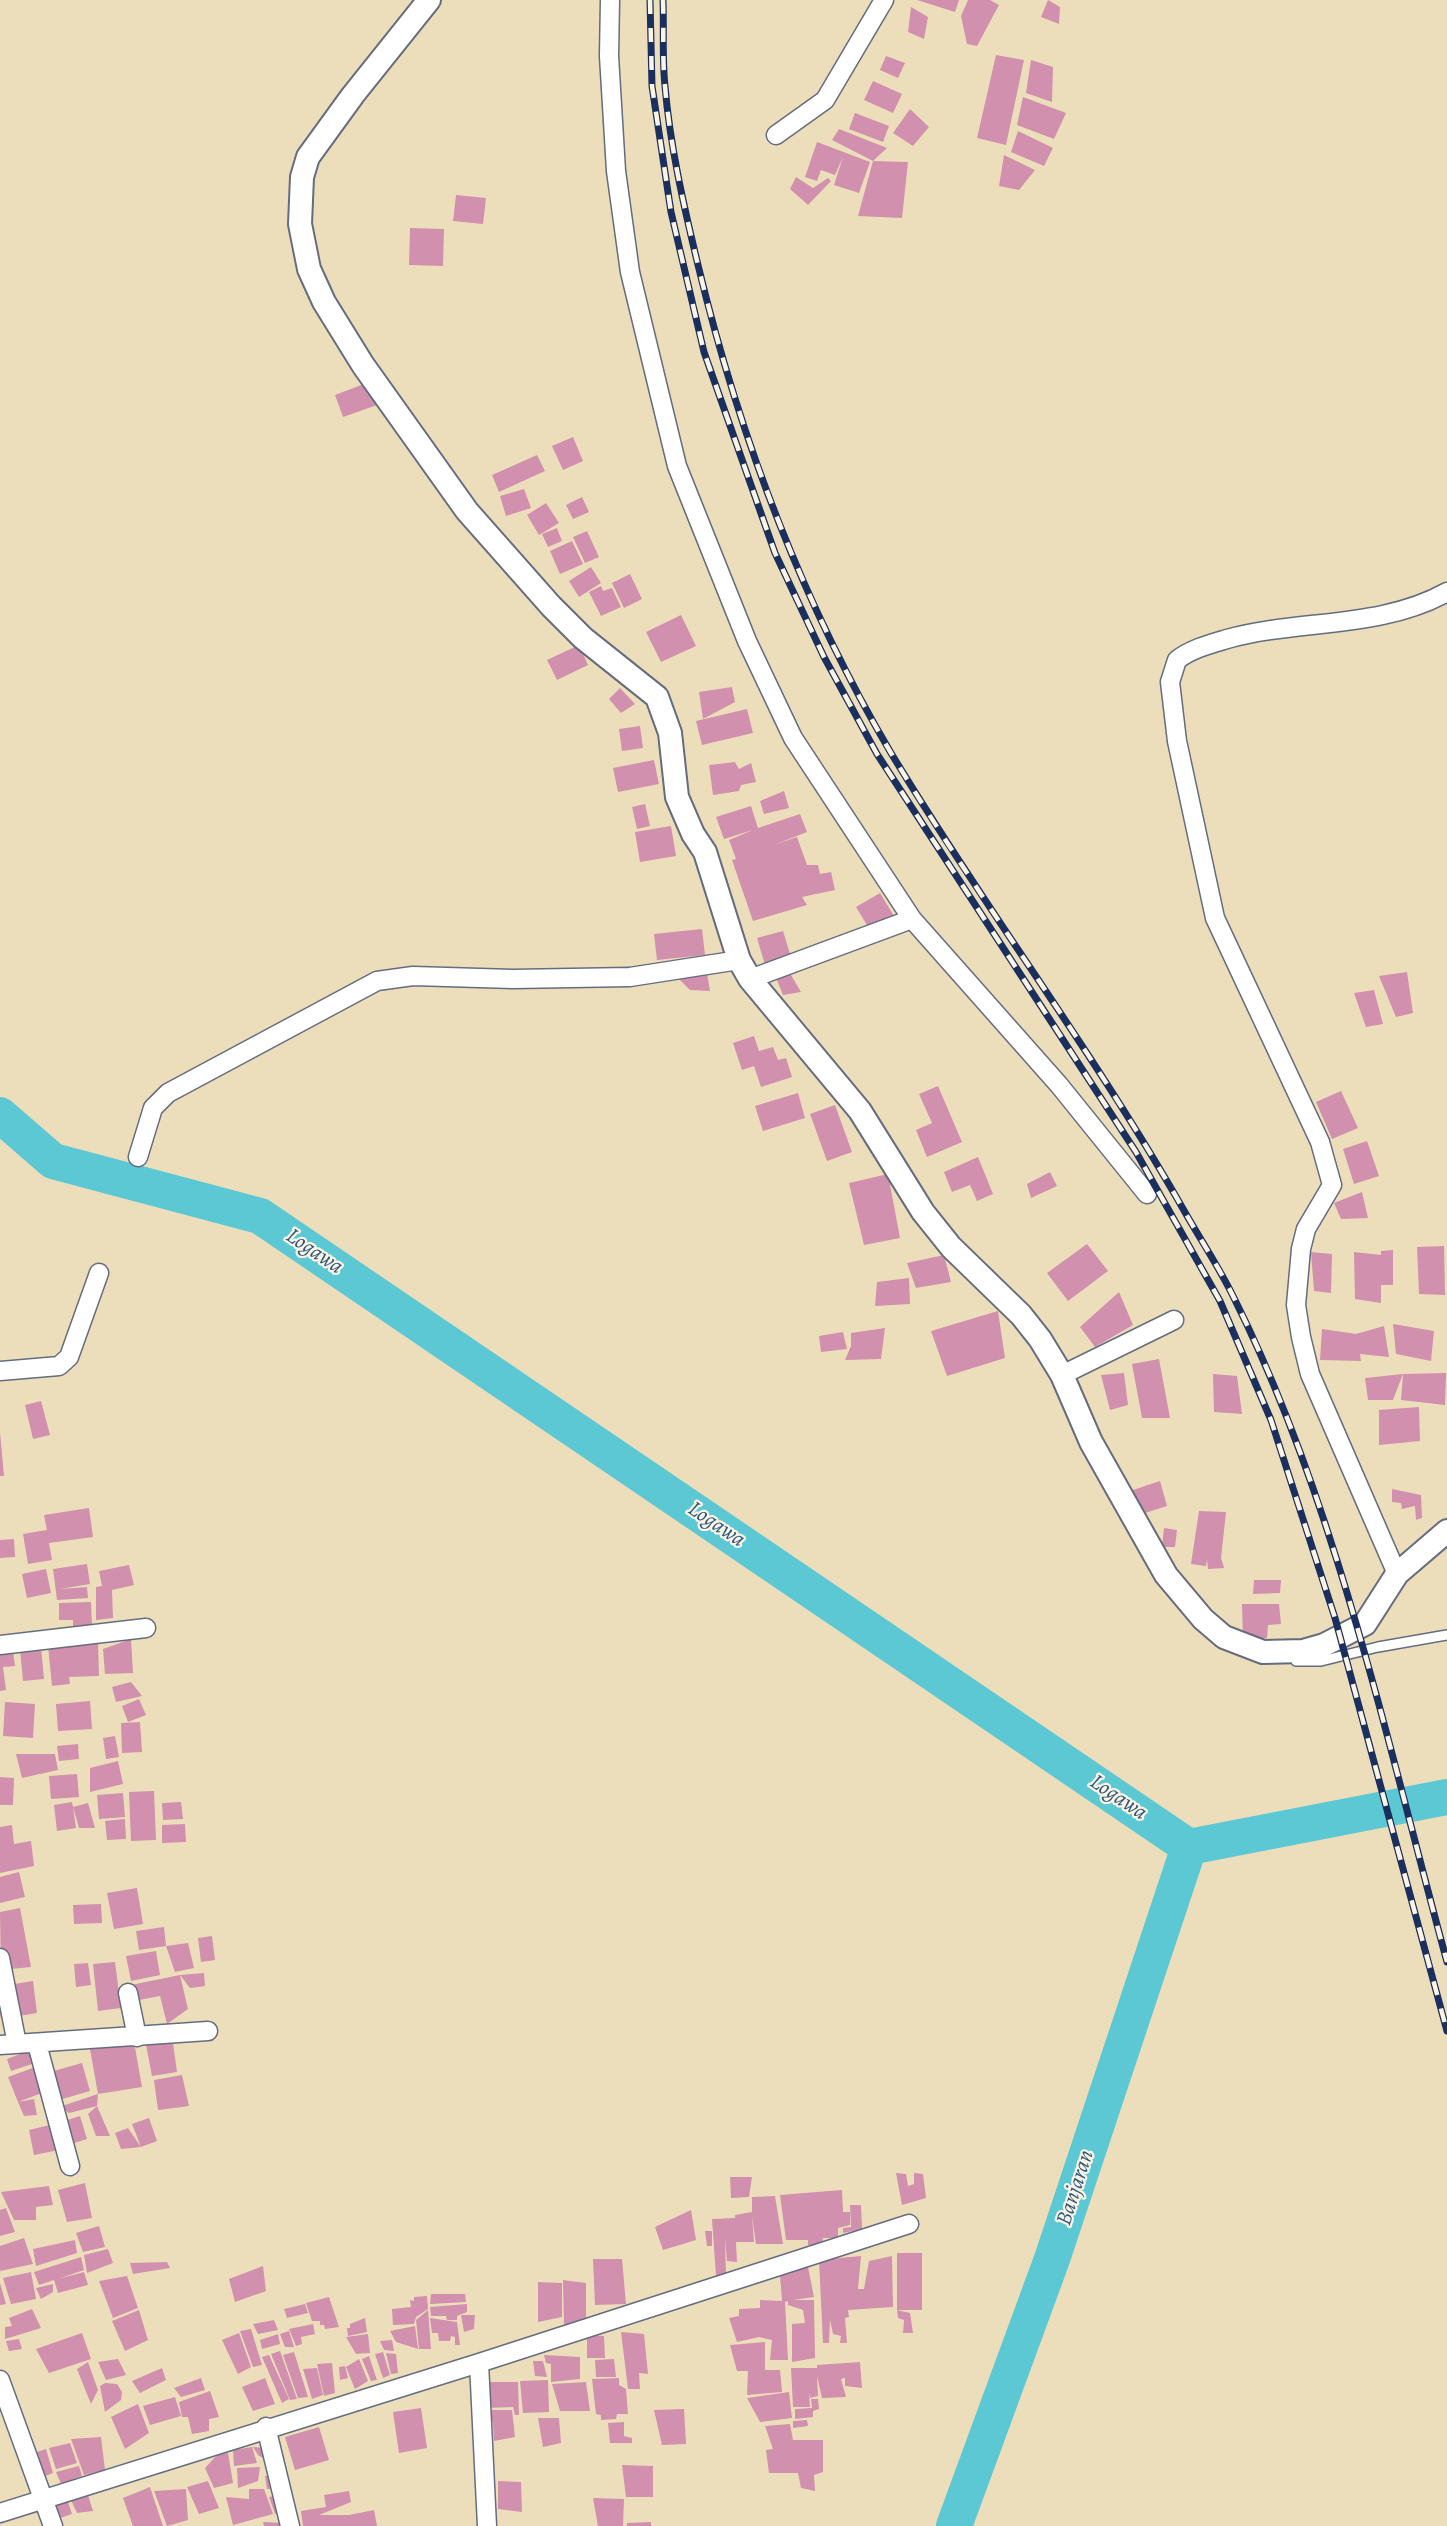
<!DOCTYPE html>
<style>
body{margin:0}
canvas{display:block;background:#eddebb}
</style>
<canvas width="1447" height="2526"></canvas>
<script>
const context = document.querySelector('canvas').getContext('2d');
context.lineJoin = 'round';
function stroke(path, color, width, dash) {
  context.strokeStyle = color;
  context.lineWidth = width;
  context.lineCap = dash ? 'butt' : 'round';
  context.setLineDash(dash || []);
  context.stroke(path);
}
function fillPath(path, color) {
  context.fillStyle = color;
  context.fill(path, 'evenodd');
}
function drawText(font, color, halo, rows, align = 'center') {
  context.font = font + ' Alegreya,serif';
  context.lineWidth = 4.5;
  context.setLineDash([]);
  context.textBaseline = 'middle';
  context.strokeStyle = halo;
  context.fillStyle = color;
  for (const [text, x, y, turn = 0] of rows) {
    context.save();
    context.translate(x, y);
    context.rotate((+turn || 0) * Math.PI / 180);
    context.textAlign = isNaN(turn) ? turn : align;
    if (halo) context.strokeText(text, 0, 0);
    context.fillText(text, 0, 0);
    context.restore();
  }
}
stroke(new Path2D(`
 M0,1115L53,1161L260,1216L1189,1847L1447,1797
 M954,2526L1052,2259L1189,1847`), '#5cc8d4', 36);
fillPath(new Path2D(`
 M917,0H959L955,12Z
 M968,0H990L999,5L977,46L967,44L961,16Z
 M1048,0L1060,7L1059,24L1041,17Z
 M911,7L928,17L924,39L908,32Z
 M996,55L1024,60L1006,145L977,138Z
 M886,56L905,63L898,78L880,70Z
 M1031,60L1053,67L1052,102L1026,93Z
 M873,81L902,94L893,113L864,100Z
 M1023,97L1066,113L1054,139L1017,125Z
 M910,109L929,127L913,146L893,133Z
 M855,113L889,126L883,142L849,129Z
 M839,129L887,148L873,161L908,162L902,218L858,216L873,161L832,140Z
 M1018,131L1053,148L1044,166L1011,152Z
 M817,142L870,162L859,193L834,185L843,157L835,175L821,170L817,181L805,177Z
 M1004,155L1035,170L1019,190L999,186Z
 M796,177L813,188L828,178L831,181L808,205L790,189Z
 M456,195L486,198L483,224L453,221Z
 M410,228L444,229L443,266L409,265Z
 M369,382L377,405L343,417L335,395Z
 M573,437L583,461L563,470L552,446Z
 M537,455L545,471L499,492L492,475Z
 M524,489L531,508L506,516L500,496Z
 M582,497L589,512L573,519L566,505Z
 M546,503L559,523L539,535L527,515Z
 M557,528L562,541L548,547L542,534Z
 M587,531L599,557L585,563L573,537Z
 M572,541L583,564L560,574L550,551Z
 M591,567L601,583L579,597L569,581Z
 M630,574L642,599L624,608L612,583Z
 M601,586L603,591L612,588L621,607L601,616L589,592Z
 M681,615L696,646L661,662L646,632Z
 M579,645L588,665L557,680L547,660Z
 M732,687L735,702L703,719L699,692Z
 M620,688L635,704L621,713L609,699Z
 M747,709L753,733L702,745L696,721Z
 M640,726L643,748L622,751L619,729Z
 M654,760L659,784L618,792L613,768Z
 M735,762L739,769L751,763L756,782L741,785L739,791L713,795L709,765Z
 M784,791L789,808L764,814L760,801Z
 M645,804L650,826L637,829L632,807Z
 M751,806L758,828L800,814L807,832L774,845L797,837L807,865H818L820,874L831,872L835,890L802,897L807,905L753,921L732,860L736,859L729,840L753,830L724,839L716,817Z
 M671,826L676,856L640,862L635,832Z
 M880,893L894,916L870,930L856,907Z
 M702,929L705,955L657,960L654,934Z
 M783,931L791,957L765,965L757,938Z
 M1407,972L1413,1013L1396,1017L1379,976Z
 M707,973L710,991L690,990L677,977Z
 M775,975H791L801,992L783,995Z
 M1374,990L1383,1024L1366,1027L1354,993Z
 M754,1036L759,1051L773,1047L778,1060L786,1058L792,1077L761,1087L754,1066L742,1070L733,1043Z
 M938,1086L962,1142L927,1157L916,1130L932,1123L919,1094Z
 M1341,1091L1358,1128L1332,1139L1316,1102Z
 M798,1093L805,1118L763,1131L755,1106Z
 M835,1105L852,1152L827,1161L810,1114Z
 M1367,1141L1379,1176L1354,1184L1343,1149Z
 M978,1157L993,1194L977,1201L970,1185L952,1192L944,1172Z
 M1050,1172L1057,1186L1031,1198L1027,1184Z
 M888,1174L900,1238L864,1245L849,1183Z
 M1362,1192L1368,1218L1341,1219L1334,1203Z
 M1087,1244L1108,1271L1068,1301L1047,1273Z
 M1444,1246L1445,1295L1419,1294L1417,1247Z
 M1393,1250V1285H1381V1303L1355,1299L1354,1252L1381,1255V1251Z
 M1311,1252L1332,1254L1331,1293L1314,1291Z
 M944,1255L951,1282L916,1288L907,1263Z
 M909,1278L910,1304L875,1306L877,1282Z
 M1119,1292L1133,1325L1095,1347L1080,1327Z
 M998,1311L1005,1358L947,1376L931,1331Z
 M1393,1324L1434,1331L1431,1361L1396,1354Z
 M1384,1326L1389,1357L1360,1354L1361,1361L1320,1360L1322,1329L1356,1334Z
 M885,1328L881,1359L845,1360L851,1346V1333Z
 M843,1332L847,1349L821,1352L819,1336Z
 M1159,1359L1170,1418H1142L1132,1364Z
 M1124,1373L1128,1405L1110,1410L1101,1375Z
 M1446,1373L1445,1405L1401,1400L1403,1374Z
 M1213,1374L1237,1376L1242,1414L1214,1412Z
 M1403,1374L1393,1400H1368L1365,1378Z
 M41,1401L50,1435L33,1439L25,1405Z
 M1419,1407L1420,1441L1379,1445V1410Z
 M0,1432L4,1476H0Z
 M1160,1481L1167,1506L1142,1514L1130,1491Z
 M1392,1489L1421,1495L1422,1518L1416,1520L1415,1506L1402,1509L1401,1503L1392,1502Z
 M89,1508L93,1537L49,1543L52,1560L28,1564L23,1534L47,1530L44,1515Z
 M1199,1511L1226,1512L1221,1558L1224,1568L1208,1569L1207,1559L1206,1566L1191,1564Z
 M1164,1528L1177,1530L1175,1547H1162Z
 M14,1539L15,1557L0,1558V1540Z
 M87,1564L90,1584L60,1589L87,1587L88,1598L57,1600L53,1569Z
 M129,1565L134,1585L112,1590L113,1618L96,1620V1587L102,1586L99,1571Z
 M46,1569L51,1593L27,1598L22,1574Z
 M1254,1580H1281L1280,1593L1253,1594Z
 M91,1602L92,1626L73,1627V1620H59V1603Z
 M1242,1604H1279L1281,1624L1268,1625L1267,1638H1243Z
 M131,1639L133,1673L105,1674L103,1649Z
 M98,1641L99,1676L69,1677L70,1684L52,1686L48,1646Z
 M41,1647L44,1679L23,1681L20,1649Z
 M13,1650L15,1666L3,1667L6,1690L0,1691V1652Z
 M131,1682L142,1696L116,1702L112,1687Z
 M139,1699L146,1715L128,1722L122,1706Z
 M90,1701L92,1729L58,1731L56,1704Z
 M5,1702L35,1704L33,1738L3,1736Z
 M140,1722L142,1752L122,1753L121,1723Z
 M115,1736L119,1757L106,1759L103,1738Z
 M78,1744L79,1759L59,1761L57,1746Z
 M16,1754H55L58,1770L22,1778Z
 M118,1761L123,1784L90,1792V1768Z
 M77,1774L79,1797L51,1799L49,1776Z
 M0,1777L14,1778L13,1805H0Z
 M154,1791L156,1840L131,1841L129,1792Z
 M123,1793L125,1817L99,1819L97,1795Z
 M72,1802L73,1807L88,1803L95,1828H79L73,1807L76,1828L57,1831L54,1805Z
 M181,1802L183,1819L163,1820L162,1803Z
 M125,1819L126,1839L107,1840L105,1821Z
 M185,1824L186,1842L162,1843V1825Z
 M12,1825L14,1844L31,1841L34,1866L0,1873V1827Z
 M19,1872L25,1897L0,1903V1877Z
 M137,1888L143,1924L114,1929L107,1893Z
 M101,1904L102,1923L74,1924L73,1905Z
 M20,1908L31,1967L1,1970L0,1912Z
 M164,1927L166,1946L139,1950L136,1931Z
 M212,1936L215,1960L201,1962L198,1938Z
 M188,1943L194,1968L175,1972L166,1946Z
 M156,1951L160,1975L131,1981L126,1956Z
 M115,1962L121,2008L98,2011L93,1964Z
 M88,1963L91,1985L76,1987L74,1964Z
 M204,1973L205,1986L190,1988L180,1975Z
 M180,1975L188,2009L167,2024L160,1996L134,2001L131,1985Z
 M33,1981L37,2013L7,2018L4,1999L0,2019L2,1986Z
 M134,2042L142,2087L98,2094L90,2049Z
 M173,2043L177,2072L152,2076L146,2045Z
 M31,2050L35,2063L11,2071L7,2059Z
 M82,2063L90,2091L59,2100L50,2072Z
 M38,2066L47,2091L18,2102L34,2099L37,2115L24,2116L18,2102L8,2077Z
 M182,2075L189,2106L158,2110L154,2080Z
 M98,2094L97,2106L110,2136H96L88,2114L97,2106L69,2113L59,2107Z
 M80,2116L87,2139L71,2144L64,2121Z
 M149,2118L157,2141L141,2147L132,2124Z
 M54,2124L59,2150L34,2155L29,2130Z
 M128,2128L141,2147L121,2149L115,2133Z
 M896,2173L906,2174L908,2186L914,2184V2173L923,2174L926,2198L902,2205Z
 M730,2177H752L749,2197L731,2198Z
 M85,2183L92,2218L67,2222L58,2190Z
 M49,2186L53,2205L36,2207V2220H14L1,2192Z
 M842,2190L843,2212H850V2225L838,2228V2238H823L822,2245H808V2240H786L780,2195Z
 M775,2196L783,2244H756L752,2216L754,2242H736L737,2262L727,2261L725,2238L726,2277L716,2276L712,2219L735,2218V2215L752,2212V2197Z
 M850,2205H861L862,2229L843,2233V2228L851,2227Z
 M6,2208L15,2232L0,2236V2210Z
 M691,2210L696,2240L663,2250L655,2227Z
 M99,2226L105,2247L83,2252L76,2233Z
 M705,2231H712V2246H707Z
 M24,2238L33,2264L0,2271V2246Z
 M75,2240L77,2253L36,2266L33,2249Z
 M108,2249L113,2263L87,2273L84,2255Z
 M897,2253H922V2310H897L910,2313L913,2333H903L904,2320L898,2318L897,2310Z
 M861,2256L858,2289H864L869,2261L892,2256L893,2307L848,2310L849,2317L845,2318L847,2343H840L841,2336L833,2334L830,2320L829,2343H823L819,2260Z
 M81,2257L84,2270L58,2279L84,2272L88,2285L58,2293L54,2280L39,2285L34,2272Z
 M593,2259H622L626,2304L595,2305Z
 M167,2262L170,2268L133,2274L130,2263Z
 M263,2266L266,2291L235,2302L229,2279Z
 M808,2267L814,2297L793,2300H814L815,2358L792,2362V2324L805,2323L803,2310L788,2305V2301L785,2302L788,2360H770L772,2340L759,2337L737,2342L729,2318L739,2316V2309L760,2308V2300L782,2301L780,2275Z
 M31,2272L36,2299L11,2304L3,2278Z
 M127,2276L138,2308L113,2318L99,2281Z
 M563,2280L586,2283V2320L564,2329Z
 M538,2282L562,2283V2317L538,2322Z
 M0,2283L6,2304L0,2305Z
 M53,2284V2292L41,2299L36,2288Z
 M431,2294H465L466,2302L430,2304Z
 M427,2296L428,2309L416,2317L414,2324L393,2325L392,2309L411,2307L410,2300L414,2301V2297Z
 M329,2297L339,2327L325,2329L324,2325H320V2321H312L306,2303Z
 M305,2304L308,2313L287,2318L284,2309Z
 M467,2304V2312L457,2316V2320H447L446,2316H431L430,2307Z
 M32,2309L41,2328L5,2339V2327L12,2326L9,2318Z
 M139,2310L148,2340L125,2351L112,2321Z
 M428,2310L431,2349H419L416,2320Z
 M461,2315H475L474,2329L464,2332Z
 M365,2318L367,2332L348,2336L347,2328H350V2324Z
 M430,2318L457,2322L460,2345H455V2337L451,2336L450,2341H439L438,2333H432Z
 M274,2320L278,2330L258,2334L253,2324Z
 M313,2324L315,2334L301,2337L302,2344L296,2346L289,2329Z
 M415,2326L418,2349L396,2342L390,2331Z
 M251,2329L262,2365L253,2367L240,2331Z
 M289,2331L294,2347H285L280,2334Z
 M621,2332L644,2334L648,2374L639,2373L640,2389H628Z
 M82,2333L91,2359L49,2373L36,2349Z
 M239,2333L251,2367L238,2374L222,2340Z
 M278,2334L280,2344L262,2349L260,2340Z
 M368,2334L370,2353L356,2354L346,2337Z
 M587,2335L604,2336L605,2358H587Z
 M19,2339L22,2349L9,2351L6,2341Z
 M392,2340L394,2351L384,2350L380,2341Z
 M765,2342V2370H780L782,2392L747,2395L748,2371H737L730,2345Z
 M280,2351L297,2399L290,2400L271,2354Z
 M294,2352L308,2397L298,2398L283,2355Z
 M383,2352L390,2375L383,2378L375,2354Z
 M386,2353L396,2354L398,2373L391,2374Z
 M269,2355L289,2399L282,2403L262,2357Z
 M544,2355L580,2357V2379L551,2382V2364L546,2363Z
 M369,2356L377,2380L371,2381L362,2359Z
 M118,2359L126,2375L106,2380L98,2362Z
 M359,2359L368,2381L355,2389L346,2367Z
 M614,2359L616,2377H596L595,2360Z
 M533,2361H543L547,2377L535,2376Z
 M88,2362L98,2390L91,2404L77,2369Z
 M860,2362L862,2388L845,2386V2378L841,2379L846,2397L822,2398L817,2376L818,2396L810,2398L809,2393L810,2407H793L791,2368H817V2365Z
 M332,2363L335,2393L324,2396L317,2364Z
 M345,2366L348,2378L340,2380L339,2367Z
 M162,2368L166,2380L140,2393L132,2381Z
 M317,2368L323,2395L312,2399L303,2369Z
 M201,2378L205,2390L181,2397L174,2388Z
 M265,2378L275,2404L253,2411L242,2387Z
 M619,2378V2385L626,2389L628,2414H617L616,2419L601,2420V2415L596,2414L592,2379Z
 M548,2380L549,2412L523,2413L520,2381Z
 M487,2382H518L519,2415H515L513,2407L486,2408Z
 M586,2382L590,2411H560L552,2384Z
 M105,2383L117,2384L122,2392L121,2400L105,2412L100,2386Z
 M210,2391L219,2417L209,2419V2431L192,2434L188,2417H182L179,2402Z
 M789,2392L792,2418L760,2422L747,2398Z
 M175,2397L181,2416L150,2425L143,2406Z
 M811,2399H818L819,2409L813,2411V2417L795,2419V2409L812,2408Z
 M138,2404L149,2433L125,2449L111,2417Z
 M421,2408L427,2448L399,2453L393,2412Z
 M684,2409L686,2444L662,2445L654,2410Z
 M484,2410H512L515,2437L494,2441L493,2422L487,2421Z
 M538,2418H559L561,2443L543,2447Z
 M807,2420L808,2426L793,2428V2421Z
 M624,2422V2436L632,2438V2443H610L608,2423Z
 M790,2424L793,2440H823V2472L814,2475L815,2491L801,2488L798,2473H769L766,2450L773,2449L765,2426Z
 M319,2427L329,2460L295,2470L285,2437Z
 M101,2437L105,2470L84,2475L71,2439Z
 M70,2443L77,2463L56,2469L49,2448Z
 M252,2447L257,2463L234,2466L233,2450Z
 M253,2447L266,2448V2460L258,2455Z
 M46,2449L53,2473L43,2477L34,2453Z
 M228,2453L233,2483L214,2488L205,2468L217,2455Z
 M622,2465L653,2466V2497H626Z
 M79,2466L82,2476L61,2484L56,2472Z
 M260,2467L258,2481L238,2488L237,2468Z
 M275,2475L278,2489H267L265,2476Z
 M208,2481L219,2508L199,2514L187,2487Z
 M498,2481L521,2482L522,2512L498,2509Z
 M150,2487L163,2526H133L123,2498Z
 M186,2489L188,2520L167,2526L154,2491Z
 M249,2489H264L273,2514L233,2525L226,2497L249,2499Z
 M349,2491L351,2502L319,2515H349L374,2510L377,2526H303L301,2511L326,2507L324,2495Z
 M87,2492L93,2511L77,2513L69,2496Z
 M279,2495L284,2511L275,2514L269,2497Z
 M66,2496L72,2514L60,2518L49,2501Z
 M593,2498L624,2499L623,2526H598Z
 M263,2522L284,2523V2526H264Z
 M651,2522V2526H627V2523Z`), '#d190ad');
const service = new Path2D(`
 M1296,1661H1321L1378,1647L1447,1635`);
const minor = new Path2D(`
 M610,0L609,56L616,171L630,272L677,466L747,641L793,738L912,919L1059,1085L1147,1194
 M776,135L825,100L884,0
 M750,979L912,919
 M138,1157L153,1108L168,1093L377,981L413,976L513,979L630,977L739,960
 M0,1371L59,1366L69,1357L99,1273
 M1062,1375L1174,1320
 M1397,1574L1310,1374L1301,1337L1296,1305L1301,1249L1306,1229L1332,1185L1320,1142L1215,918L1177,741L1170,682L1177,660C1191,649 1210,644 1227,639C1299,619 1381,629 1447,592
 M0,1645L146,1628
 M0,1958L17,2044
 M128,1993L137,2037
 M37,2044L70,2166
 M0,2045L208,2031
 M479,2363L487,2526
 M0,2380L53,2526
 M266,2427L290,2526
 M0,2513L479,2363L909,2224`);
const tertiary = new Path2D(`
 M429,0L353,95L308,157L302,177L300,224L309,269L324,302L363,365L467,511L551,606L583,638L657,697L670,733L677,797L693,834L705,852L739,960L750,979L860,1111L923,1212L951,1247L1021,1315L1040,1339L1062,1375L1091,1442L1166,1575L1203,1619L1224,1637L1263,1652L1303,1651L1324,1645L1365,1624L1397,1574L1447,1531`);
stroke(service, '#646c7f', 12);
stroke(minor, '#646c7f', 21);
stroke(tertiary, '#646c7f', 26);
stroke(service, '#fff', 9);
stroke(minor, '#fff', 18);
stroke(tertiary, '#fff', 22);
const rail = new Path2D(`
 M650,0L652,86L671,212L704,352L775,553L824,657L877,754L1136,1152L1220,1301L1271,1420L1335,1618L1447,2031
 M663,0C664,28 662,58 665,86C670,146 684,207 698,265C739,435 802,602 891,753C985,909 1096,1055 1186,1214C1202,1242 1220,1269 1234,1298C1336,1502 1387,1742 1447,1962`);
stroke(rail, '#1b2f5e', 7);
stroke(rail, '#fcf5e5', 4.5, [14]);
drawText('italic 22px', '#2b557c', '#fcf5e5', [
 ["Logawa",314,1252,34],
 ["Logawa",716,1525,34],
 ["Logawa",1118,1798,34],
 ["Banjaran",1076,2188,-72]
]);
</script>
